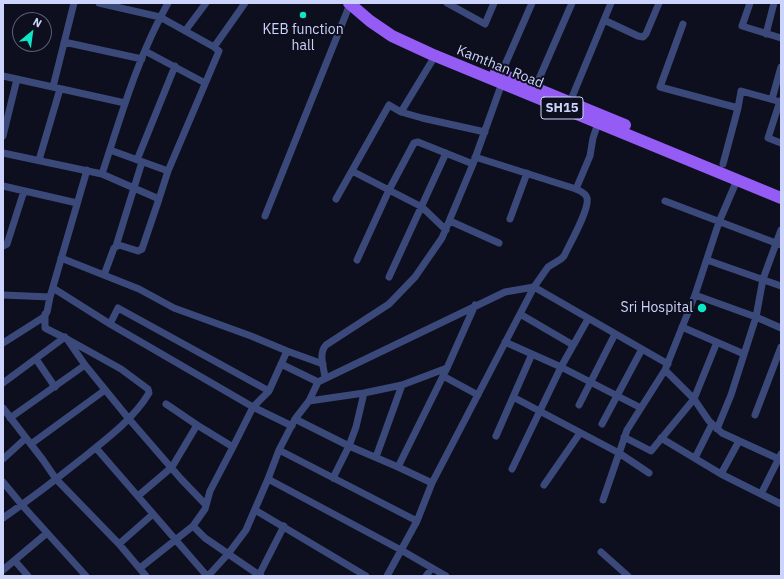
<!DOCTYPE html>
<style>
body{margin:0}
#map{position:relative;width:784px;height:579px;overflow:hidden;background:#0d0f1e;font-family:"IBM Plex Sans",sans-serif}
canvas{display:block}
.frame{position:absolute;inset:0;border:4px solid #cdd4fc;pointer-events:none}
.north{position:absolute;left:12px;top:12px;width:40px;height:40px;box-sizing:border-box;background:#0d0f1e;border:1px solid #5a5e77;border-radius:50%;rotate:29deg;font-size:11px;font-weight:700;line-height:16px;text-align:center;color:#cdd4fc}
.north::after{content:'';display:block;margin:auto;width:14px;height:18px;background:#0fe6c5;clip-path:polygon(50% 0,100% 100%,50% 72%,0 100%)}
</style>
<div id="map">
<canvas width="784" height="579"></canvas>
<div class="frame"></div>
<div class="north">N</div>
</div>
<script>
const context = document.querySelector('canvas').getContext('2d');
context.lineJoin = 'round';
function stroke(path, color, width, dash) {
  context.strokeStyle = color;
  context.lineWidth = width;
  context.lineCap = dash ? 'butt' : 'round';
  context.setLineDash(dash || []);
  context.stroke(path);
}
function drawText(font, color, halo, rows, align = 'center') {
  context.font = font + ' "IBM Plex Sans",sans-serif';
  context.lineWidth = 4;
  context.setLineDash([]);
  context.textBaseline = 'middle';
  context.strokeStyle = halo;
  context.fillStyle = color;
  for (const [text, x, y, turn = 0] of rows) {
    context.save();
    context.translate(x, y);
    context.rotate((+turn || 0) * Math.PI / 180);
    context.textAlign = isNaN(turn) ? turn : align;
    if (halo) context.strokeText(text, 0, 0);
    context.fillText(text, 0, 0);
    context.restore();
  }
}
stroke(new Path2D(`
 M99,3L160,17L214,47L245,3
 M447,3L485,24L494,3
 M750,3L742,26L781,38
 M604,20L638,36L643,37L646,34L659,3
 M683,24L660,87L738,108L723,164
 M185,31L206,3
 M766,34L774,3
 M64,42L142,59
 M145,51L205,83
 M501,74L532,3
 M3,76L125,103
 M53,87L74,3
 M535,88L572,3
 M772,99L781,67
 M780,101L768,138L781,143
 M570,102L611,3
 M738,108L741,91L781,102
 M401,112L422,118L485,132
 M3,136L17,79
 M110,150L168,171
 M3,153L102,174C121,116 138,56 168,3
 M39,160L60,89
 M137,160L175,66
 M352,171L422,207L446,230
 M102,174L159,199L168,171L219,51L214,47
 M3,186L77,203
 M576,189L590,156L593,138L599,120
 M336,199L389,105L401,112L435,56
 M665,201L781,245
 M265,216L350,4
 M510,219L527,173
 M450,221L499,243
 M3,246L7,244L24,191
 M116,246L142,162
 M61,258L139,289L174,308L251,336L287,351L269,391
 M357,260L389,190L414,143L418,142L473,164
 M707,260L781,286
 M104,275L114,248L119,245L138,251L142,249L159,199
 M389,277L446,153
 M53,288L110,324L118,308L269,391L253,407L233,447L210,491L205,509L193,526L140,568
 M3,295L50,297L87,170
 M695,295L756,317L781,328
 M45,314V328L67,339L85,365L129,419L181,479L206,505
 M520,314L573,345
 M110,324L253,407L292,426
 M682,327L744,354
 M505,342L561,367L641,408
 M3,343L44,317L47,312L50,297
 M287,351L323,364
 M36,359L55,387
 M447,368L475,305
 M665,370L694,399L709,421L722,433L781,460
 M443,376L478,395
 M325,378C324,367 318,354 326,345L389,304L415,277L442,238L473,164L502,83
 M318,382L505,292L534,287L548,267L561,259L564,256C569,245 590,209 587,198C586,193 580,191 576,189L475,157
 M3,383L65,337
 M513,397L619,453L649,473
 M309,401L364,393L402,385L447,368L398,467L432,483
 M166,404L197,425L233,447
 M579,405L615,334
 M3,408L43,460L56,479L119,544L146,576
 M755,415L781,347
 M10,418L85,365
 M295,419L349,446L398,467
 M602,424L642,349
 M717,429L731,395L756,317L763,279L781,230
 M496,436L532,354
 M624,437L651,451L694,399L717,342
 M661,438L721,474
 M739,441L721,474L781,504
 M31,444L105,390
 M96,448L207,576
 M279,450L417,521
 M376,457L402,385
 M695,458L712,424
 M3,459L26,438
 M512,469L561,367L588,319
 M333,478L349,446L356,427L364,393
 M268,479L401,550L446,576
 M3,482L22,505L86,576
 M544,485L580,433
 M761,494L781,454
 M138,496L172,467L197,425
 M603,500L627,430L665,370L695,295L719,222L737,180
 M255,510L366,576
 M3,518C29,500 54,481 79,461C104,441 133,420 149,393L148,389L121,369L67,339
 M193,526L205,538L259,575L258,576
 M119,544L153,514
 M601,552L628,576
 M15,561L28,576
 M3,570L47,533
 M208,576L228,554L246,530L268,479L279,450L295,419L309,401L318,382L281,364
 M261,576L259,575L284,526
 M387,576L417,521L432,483L534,287L668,364
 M426,576L432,568`), '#3b497a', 7);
stroke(new Path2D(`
 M349,3L370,21L392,36L431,54L781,198
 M496,72L625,125`), '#945bf5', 12);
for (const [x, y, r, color] of [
 [303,15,4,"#0fe6c5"],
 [702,308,5,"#0fe6c5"]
]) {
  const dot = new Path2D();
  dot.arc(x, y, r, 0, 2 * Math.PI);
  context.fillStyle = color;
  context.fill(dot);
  stroke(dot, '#0d0f1e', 1.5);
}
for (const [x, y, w] of [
 [562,108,42]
]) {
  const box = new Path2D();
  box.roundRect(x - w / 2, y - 11, w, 22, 3);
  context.fillStyle = '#0d0f1e';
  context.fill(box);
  stroke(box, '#cdd4fc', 1);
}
drawText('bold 13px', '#cdd4fc', null, [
 ["SH15",562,108]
]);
drawText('14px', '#cdd4fc', '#0d0f1e', [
 ["KEB function",303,30],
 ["hall",303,46],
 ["Sri Hospital",693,308,"right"]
]);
drawText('14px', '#cdd4fc', '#0d0f1e', [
 ["Kamthan Road",500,67,22]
]);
</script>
